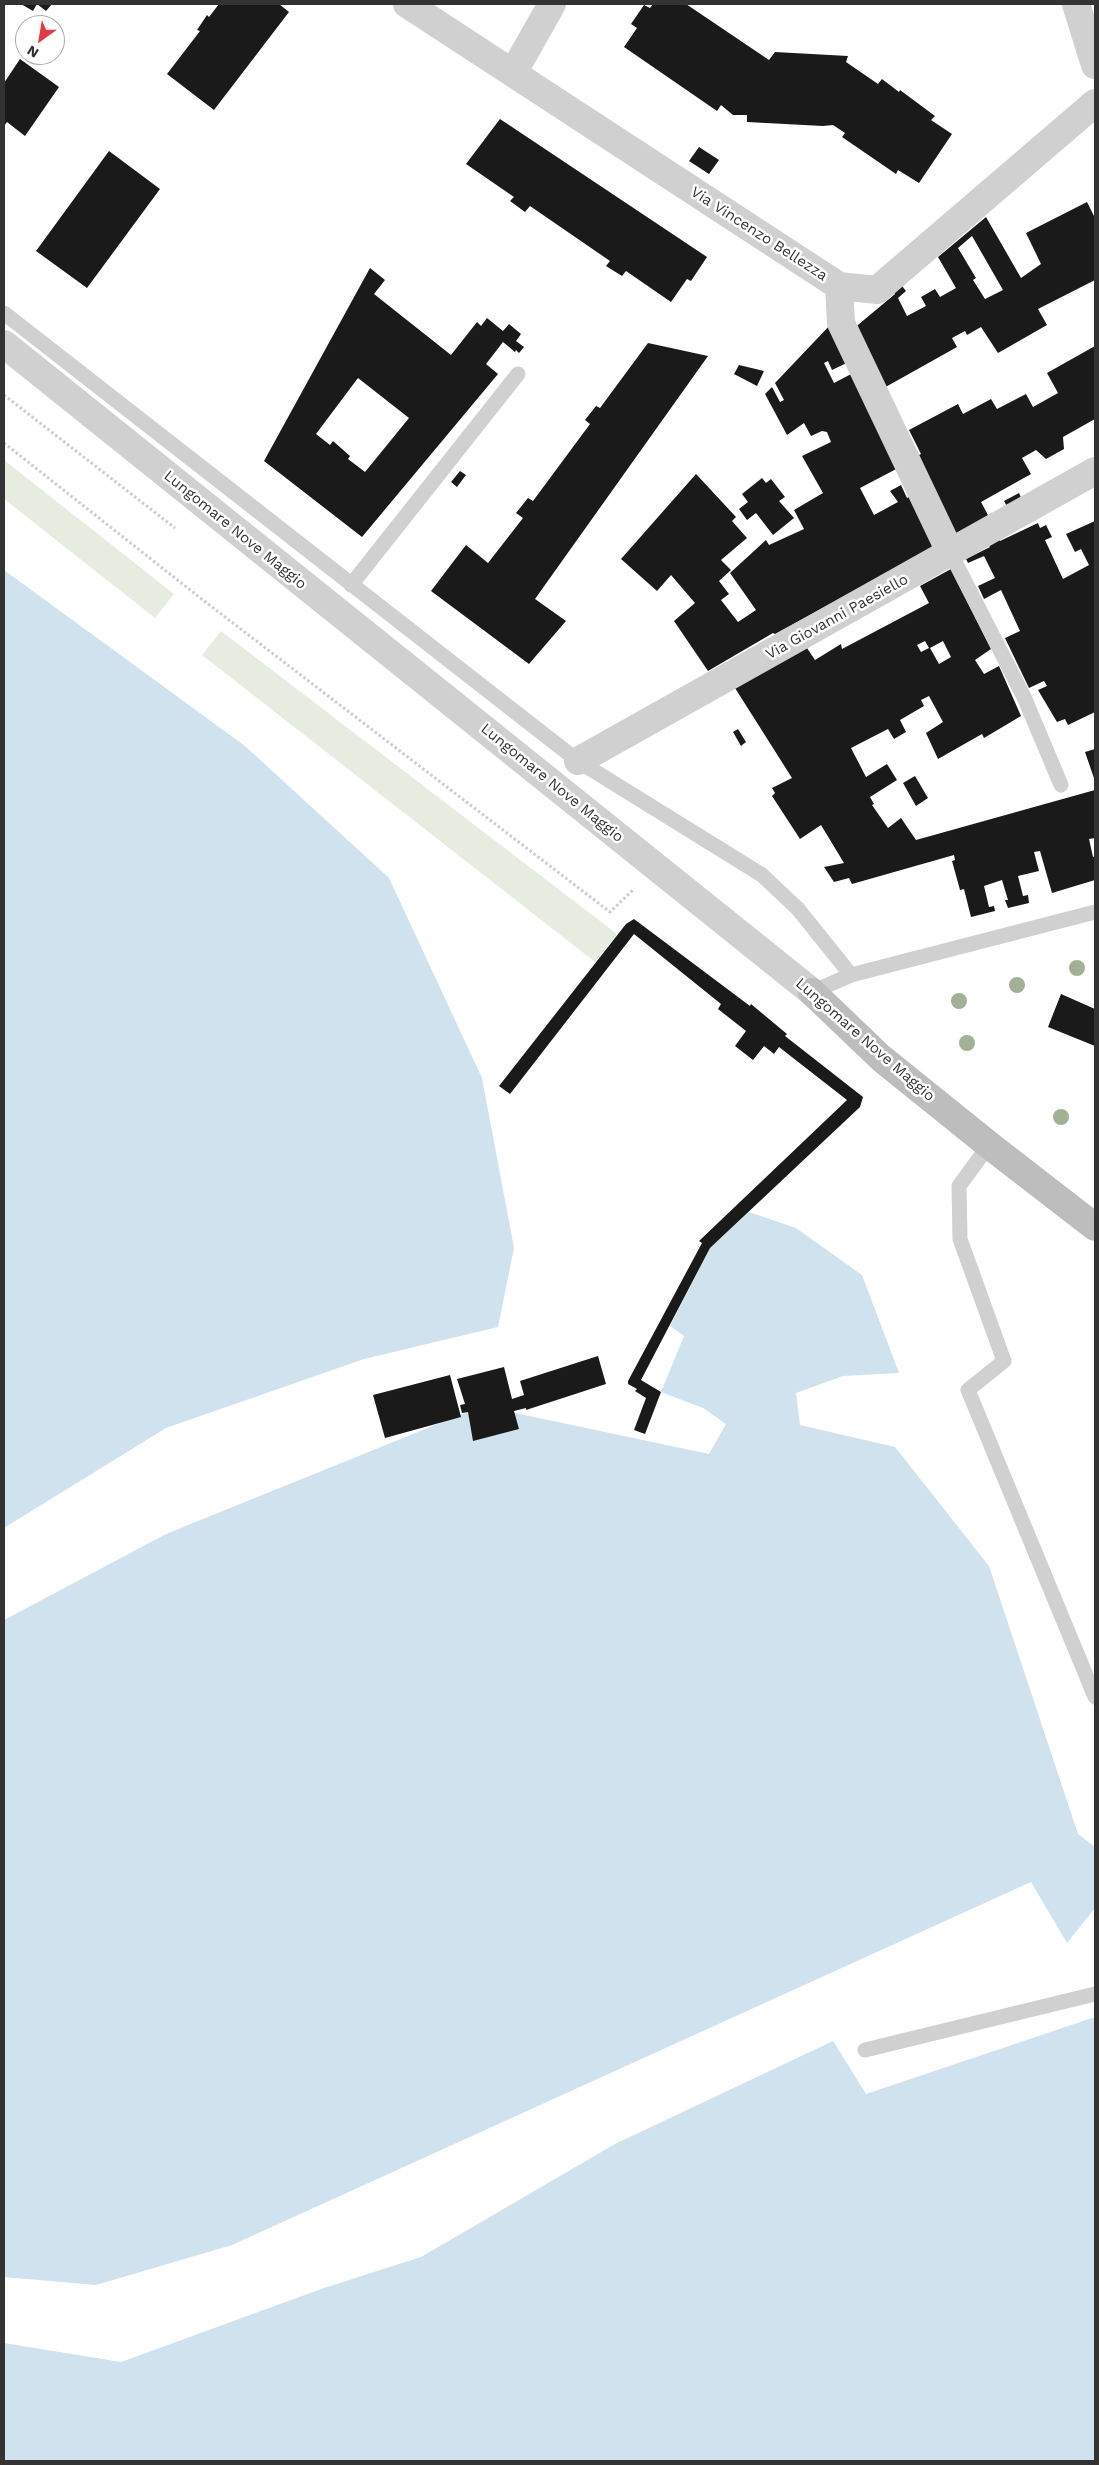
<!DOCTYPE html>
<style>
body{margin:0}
#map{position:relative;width:1099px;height:2465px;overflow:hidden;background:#fff;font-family:"Work Sans",sans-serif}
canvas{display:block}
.frame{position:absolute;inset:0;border:5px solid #333;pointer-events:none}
.north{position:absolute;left:15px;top:15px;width:50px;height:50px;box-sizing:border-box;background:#fff;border:1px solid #adadad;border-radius:50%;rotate:212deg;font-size:14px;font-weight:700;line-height:20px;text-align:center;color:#333}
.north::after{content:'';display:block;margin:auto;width:18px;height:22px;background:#e63946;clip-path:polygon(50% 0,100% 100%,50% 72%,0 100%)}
</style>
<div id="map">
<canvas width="1099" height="2465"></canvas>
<div class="frame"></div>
<div class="north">N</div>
</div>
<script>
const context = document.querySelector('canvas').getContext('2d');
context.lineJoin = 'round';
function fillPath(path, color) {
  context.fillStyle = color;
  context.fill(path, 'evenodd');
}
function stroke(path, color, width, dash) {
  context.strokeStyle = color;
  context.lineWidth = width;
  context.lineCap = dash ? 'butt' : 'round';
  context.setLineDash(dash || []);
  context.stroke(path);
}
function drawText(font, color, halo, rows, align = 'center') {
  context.font = font + ' "Work Sans",sans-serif';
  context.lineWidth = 5;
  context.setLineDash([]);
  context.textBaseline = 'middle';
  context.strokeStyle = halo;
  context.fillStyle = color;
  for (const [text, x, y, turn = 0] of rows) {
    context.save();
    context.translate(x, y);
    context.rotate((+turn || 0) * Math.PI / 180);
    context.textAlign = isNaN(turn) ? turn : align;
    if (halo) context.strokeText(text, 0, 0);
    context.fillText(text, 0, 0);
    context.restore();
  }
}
fillPath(new Path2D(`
 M4,460L174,594L155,618L4,499Z
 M221,631L617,934L595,962L202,655Z`), '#e6ecdf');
fillPath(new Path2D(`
 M4,570L245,746L389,878L482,1078L514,1248L498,1327L364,1359L166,1428L4,1528Z
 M749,1212L796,1228L862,1275L899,1373L843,1376L796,1393L800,1425L895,1447L989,1566L1078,1834L1095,1847V1908L1067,1943L1031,1882L232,2245L96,2285L4,2277V1620L166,1534L482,1406L709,1454L726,1424L703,1408L661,1392L684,1336L670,1326L710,1248Z
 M1095,2017V2461H4V2343L121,2362L324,2288L421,2257L615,2144L833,2041L866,2094Z`), '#cfe2ee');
fillPath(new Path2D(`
 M21,4H52L46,11L37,4L33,11Z
 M219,4H279L289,12L214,110L167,74L200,31L197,30L207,15L209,17Z
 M653,4H686L769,60L775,52L848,56L846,62L878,84L882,79L899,92L900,90L935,116L931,120L952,134L919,183L898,170L896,174L842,137L845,133L833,125L823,126L747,122V115H733L721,105L717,111L624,47L637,28L631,24L644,5L650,8Z
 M20,59L59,87L25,136L7,122L4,126V83Z
 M500,119L707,257L691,281L687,279L671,302L626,271L622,276L606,266L610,261L530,206L525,212L510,201L514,197L466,164Z
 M699,147L719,160L709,174L689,161Z
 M109,151L160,189L87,288L36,251Z
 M1087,202L1095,218V280L1038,309L1047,325L998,353L981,327L967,335L965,331L952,338L957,347L882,389L852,330L895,294L894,292L902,286L906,291L898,298L907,316L926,306L921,297L935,289L940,297L956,288L938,257L986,217L1021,278L1041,264L1026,233ZM972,236L1003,290L985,299L973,280L976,278L958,248Z
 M370,268L385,280L374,294L451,355L477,322L481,326L487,318L503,331L509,324L521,334L516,341L524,347L519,353L516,350L515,352L503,342L486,364L498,374L362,537L264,461ZM358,378L409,418L365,472L348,459L350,456L333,441L330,445L316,434Z
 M832,323L851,361L832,370L828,361L824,363L834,383L855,372L902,466L860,488L874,515L898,502L890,491L901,485L907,498L916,493L940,544L775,634L773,633L708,671L674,621L695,603L671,575L657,591L621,559L696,474L736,517L732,521L747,538L721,560L731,570L719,581L729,594L721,600L738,622L756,610L730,573L766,540L769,545L804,529L794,510L823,493L802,456L831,442L827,432L822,431L811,436L804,423L787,435L765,394L772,387L780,402L784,400L775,383Z
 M648,343L708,356L535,599L566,621L529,664L431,591L466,545L488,563L523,518L516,513L528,498L533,501L590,424L585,420L596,406L600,408Z
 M1095,346V419L1063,437L1064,449L1046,459L1036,450L1022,458L1031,474L981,502L989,517L955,536L915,457L921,454L909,430L958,404L963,414L991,399L997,409L1026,394L1033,407L1058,393L1047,373Z
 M739,365L764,371L757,386L734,374Z
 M460,471L466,475L457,487L451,482Z
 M762,478L766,483L771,479L785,497L779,501L794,518L773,535L756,513L747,520L739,509L748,502L742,494Z
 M1019,493L1022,500L1008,508L1004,501Z
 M1095,521V712L1068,725L1065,719L1057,722L1038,690L1047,686L1044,681L1029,688L1005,638L1020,631L1001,590L984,599L978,586L995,578L984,556L968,563L966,559L990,547L985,540L996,533L1000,541L1038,523L1040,528L1046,525L1052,537L1045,540L1063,579L1089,565L1081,549L1075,552L1066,534Z
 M951,569L991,649L975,660L984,674L999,666L1021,716L984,738L982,734L938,759L926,733L943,722L929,696L921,700L924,706L900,720L906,732L894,739L888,729L851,748L866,777L887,764L897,780L870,797L874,804L872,805L888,828L901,818L916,840L1095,790V838L1089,839L1093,857L1095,856V880L1052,893L1040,851L1034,852L1039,871L1018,876L1023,896L1028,895L1029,903L1008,908L1005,900H1008L1002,880L984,886L989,907L994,906L995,911L971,917L964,889L960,890L952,861L955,860L954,855L852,884L849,878L834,882L824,867L844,863L821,825L800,839L772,796L775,793L772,788L792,778L735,688L807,648L815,660L841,644L842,649L929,603L920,586ZM925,641L929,648L921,652L917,645ZM943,641L951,657L939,664L930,648Z
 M738,729L746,742L741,746L733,732Z
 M1095,749V781L1085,752Z
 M915,776L928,798L916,806L903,783Z
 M634,919L750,1006L751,1004L787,1034L785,1036L863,1097L860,1107L710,1248L641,1380L661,1392L645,1434L634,1430L646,1398L635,1391L637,1389L628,1384V1381L702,1243L699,1241L847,1100L779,1047L774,1054L764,1046L753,1060L735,1046L746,1031L718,1009L721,1004L634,934L510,1094L499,1086L626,924Z
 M1061,994L1095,1009V1046L1048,1027Z
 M598,1356L606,1384L526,1410V1408L514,1411L519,1429L473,1441L468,1412L462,1413L460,1405L465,1404L457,1379L504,1367L512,1399L524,1395L520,1381Z
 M450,1375L461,1417L385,1438L373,1395Z`), '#1a1a1a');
stroke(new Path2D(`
 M4,395L175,528
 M4,443L199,597L610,912L633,890`), '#cdcdcd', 3, [2.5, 2.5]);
stroke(new Path2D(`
 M4,313L578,761L762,875L798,909L851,975
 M951,554L1024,697L1061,785
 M351,585L518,374
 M812,992L851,975L1095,912
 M989,1145L959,1186L960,1239L1004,1361L968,1390L1095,1697
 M865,2050L1095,1994`), '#d0d0d0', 15);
stroke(new Path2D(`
 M407,4L839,286L877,290L1095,103
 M1076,4L1095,65
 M513,73L552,4
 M839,286L841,323L951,554
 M4,344L812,992
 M578,761L1095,471`), '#d0d0d0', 28);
stroke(new Path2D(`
 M812,992L881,1058L989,1145L1095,1227`), '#bdbdbd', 28);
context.fillStyle = '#a2b095';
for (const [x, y] of [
 [1077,968],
 [1017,985],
 [959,1001],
 [967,1043],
 [1061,1117]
]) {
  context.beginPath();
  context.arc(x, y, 8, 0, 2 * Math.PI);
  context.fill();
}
drawText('15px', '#333', '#fff', [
 ["Via Vincenzo Bellezza",759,234,33],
 ["Lungomare Nove Maggio",235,530,39],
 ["Via Giovanni Paesiello",837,617,-29],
 ["Lungomare Nove Maggio",552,783,39],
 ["Lungomare Nove Maggio",865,1040,41]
]);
</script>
